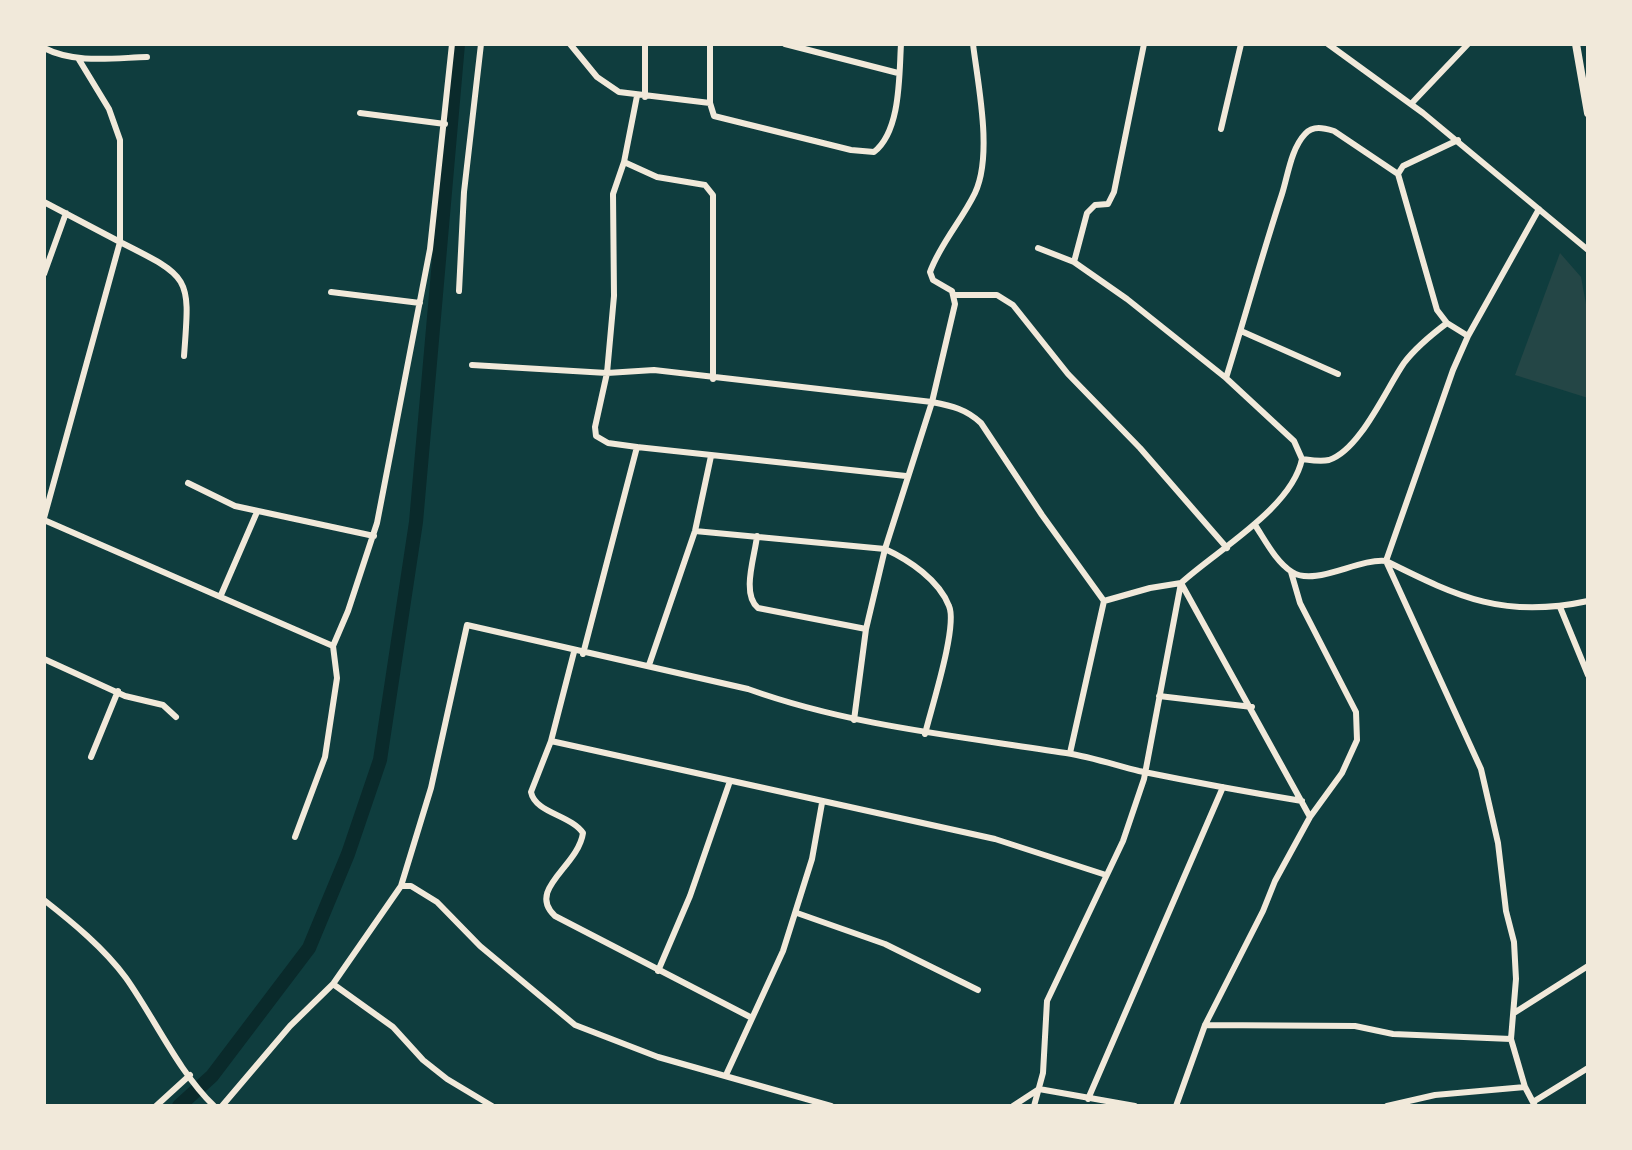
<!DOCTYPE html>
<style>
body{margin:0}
#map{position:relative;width:1632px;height:1150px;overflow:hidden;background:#0f3d3e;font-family:Poppins,sans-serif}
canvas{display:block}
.frame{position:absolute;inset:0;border:46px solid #f1e9da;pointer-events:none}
</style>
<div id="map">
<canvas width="1632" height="1150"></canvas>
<div class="frame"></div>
</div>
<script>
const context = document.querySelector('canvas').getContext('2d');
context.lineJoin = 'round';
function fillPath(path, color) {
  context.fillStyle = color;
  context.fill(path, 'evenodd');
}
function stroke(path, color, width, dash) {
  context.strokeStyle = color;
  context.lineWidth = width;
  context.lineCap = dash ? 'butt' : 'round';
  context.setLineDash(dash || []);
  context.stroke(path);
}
fillPath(new Path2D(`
 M1560,253L1581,277L1588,315V398L1515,375Z`), '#244646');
stroke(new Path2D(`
 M179,1106L212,1076L309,948L348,854L380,760L416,522L458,44`), '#0a2a2b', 14);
stroke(new Path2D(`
 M570,44L597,77L619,92L710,103
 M710,44V103L714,116L851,150L874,152C901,131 899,75 901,44
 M785,44L898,73
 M1328,44L1423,113L1588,250
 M44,48C75,64 113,58 147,57
 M78,58L109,109L120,140V242C192,278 190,277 184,356
 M637,96L624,162L613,194L614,296L607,373L595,427L596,436L608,443L637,447L906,476
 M645,97V44
 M1411,104L1468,44
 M360,113L445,124
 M1221,129L1241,44
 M1458,140L1403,166L1398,174L1437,310L1447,323L1468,336
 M624,162L657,177L705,185L713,195V379
 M44,202L120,242L44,518
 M1074,262L1087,213L1095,205L1108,204L1114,192L1144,44
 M44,274L66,213
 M459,291L464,192L481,44
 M331,292L420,303
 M955,295H997L1013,305L1068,374L1140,448L1227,548
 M1241,331L1338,374
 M472,365L607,373L654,370L932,402C952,406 966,409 981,423L1042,515L1104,601L1070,753
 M1226,378C1245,317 1262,255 1282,194C1288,175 1291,149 1305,134C1313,125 1324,128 1334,131L1398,174
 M1302,459C1310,460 1320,462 1329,460C1360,450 1386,389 1404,363C1416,347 1431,335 1447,323
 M188,483L235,506L374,536
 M44,520L333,646
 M1255,525C1265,540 1276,562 1292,572C1315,587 1358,558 1386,561C1460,598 1505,619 1588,601
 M695,531L885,549C909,560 939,580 949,606C958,626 931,709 925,734
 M757,536C755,556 741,594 758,608L866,629
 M221,595L257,512
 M1104,601L1150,588L1181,583L1310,817
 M1560,607L1588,675
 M574,652L551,741L531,792C535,813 571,815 583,833C578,867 526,889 555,916L752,1018
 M583,654L637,447
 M44,659L125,696L163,705L176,717
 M649,665L695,531L711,456
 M1159,696L1252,707
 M854,720L866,629L885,549L932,402L955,304L952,291L933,280L930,272C940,244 962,220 975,193C993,155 978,85 973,44
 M551,741L995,839L1106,875
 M91,757L118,691
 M295,837L325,757L337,678L333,646L348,611L377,523L430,249L452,44
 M401,886L431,788L467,625L748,689C851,726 958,736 1066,753C1091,757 1115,765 1139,771C1193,782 1247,792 1302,801
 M44,900C72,922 104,948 126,978C155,1019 178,1071 214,1106
 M797,913L885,944L978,990
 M658,971L690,896L730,781
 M333,984L393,1027L423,1060L447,1079L492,1106
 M1514,1013L1588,966
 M1205,1025L1355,1026L1393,1034L1511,1039
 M726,1075L783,951L812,859L822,803
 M1088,1099L1223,787
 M1533,1102L1588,1068
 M156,1106L190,1075
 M222,1106L290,1026L333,984L401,886H411L437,902L480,946L575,1025L658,1057L831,1106
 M1013,1106L1039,1089L1135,1106
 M1034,1106L1043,1073L1047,1001L1123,841L1144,779L1181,583C1217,550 1292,508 1302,459L1294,441L1226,378L1127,299L1074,262L1038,248
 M1176,1106L1205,1025L1263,911L1275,881L1310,817L1342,773L1357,740L1356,712L1300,603L1291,572
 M1387,1106L1435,1095L1525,1087
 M1535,1106L1525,1087L1511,1039L1516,979L1514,942L1506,911L1498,843L1481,769L1386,561L1453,370L1468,336L1539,209`), '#f1e9da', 6);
stroke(new Path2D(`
 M1576,44L1588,113`), '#f1e9da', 8);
</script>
